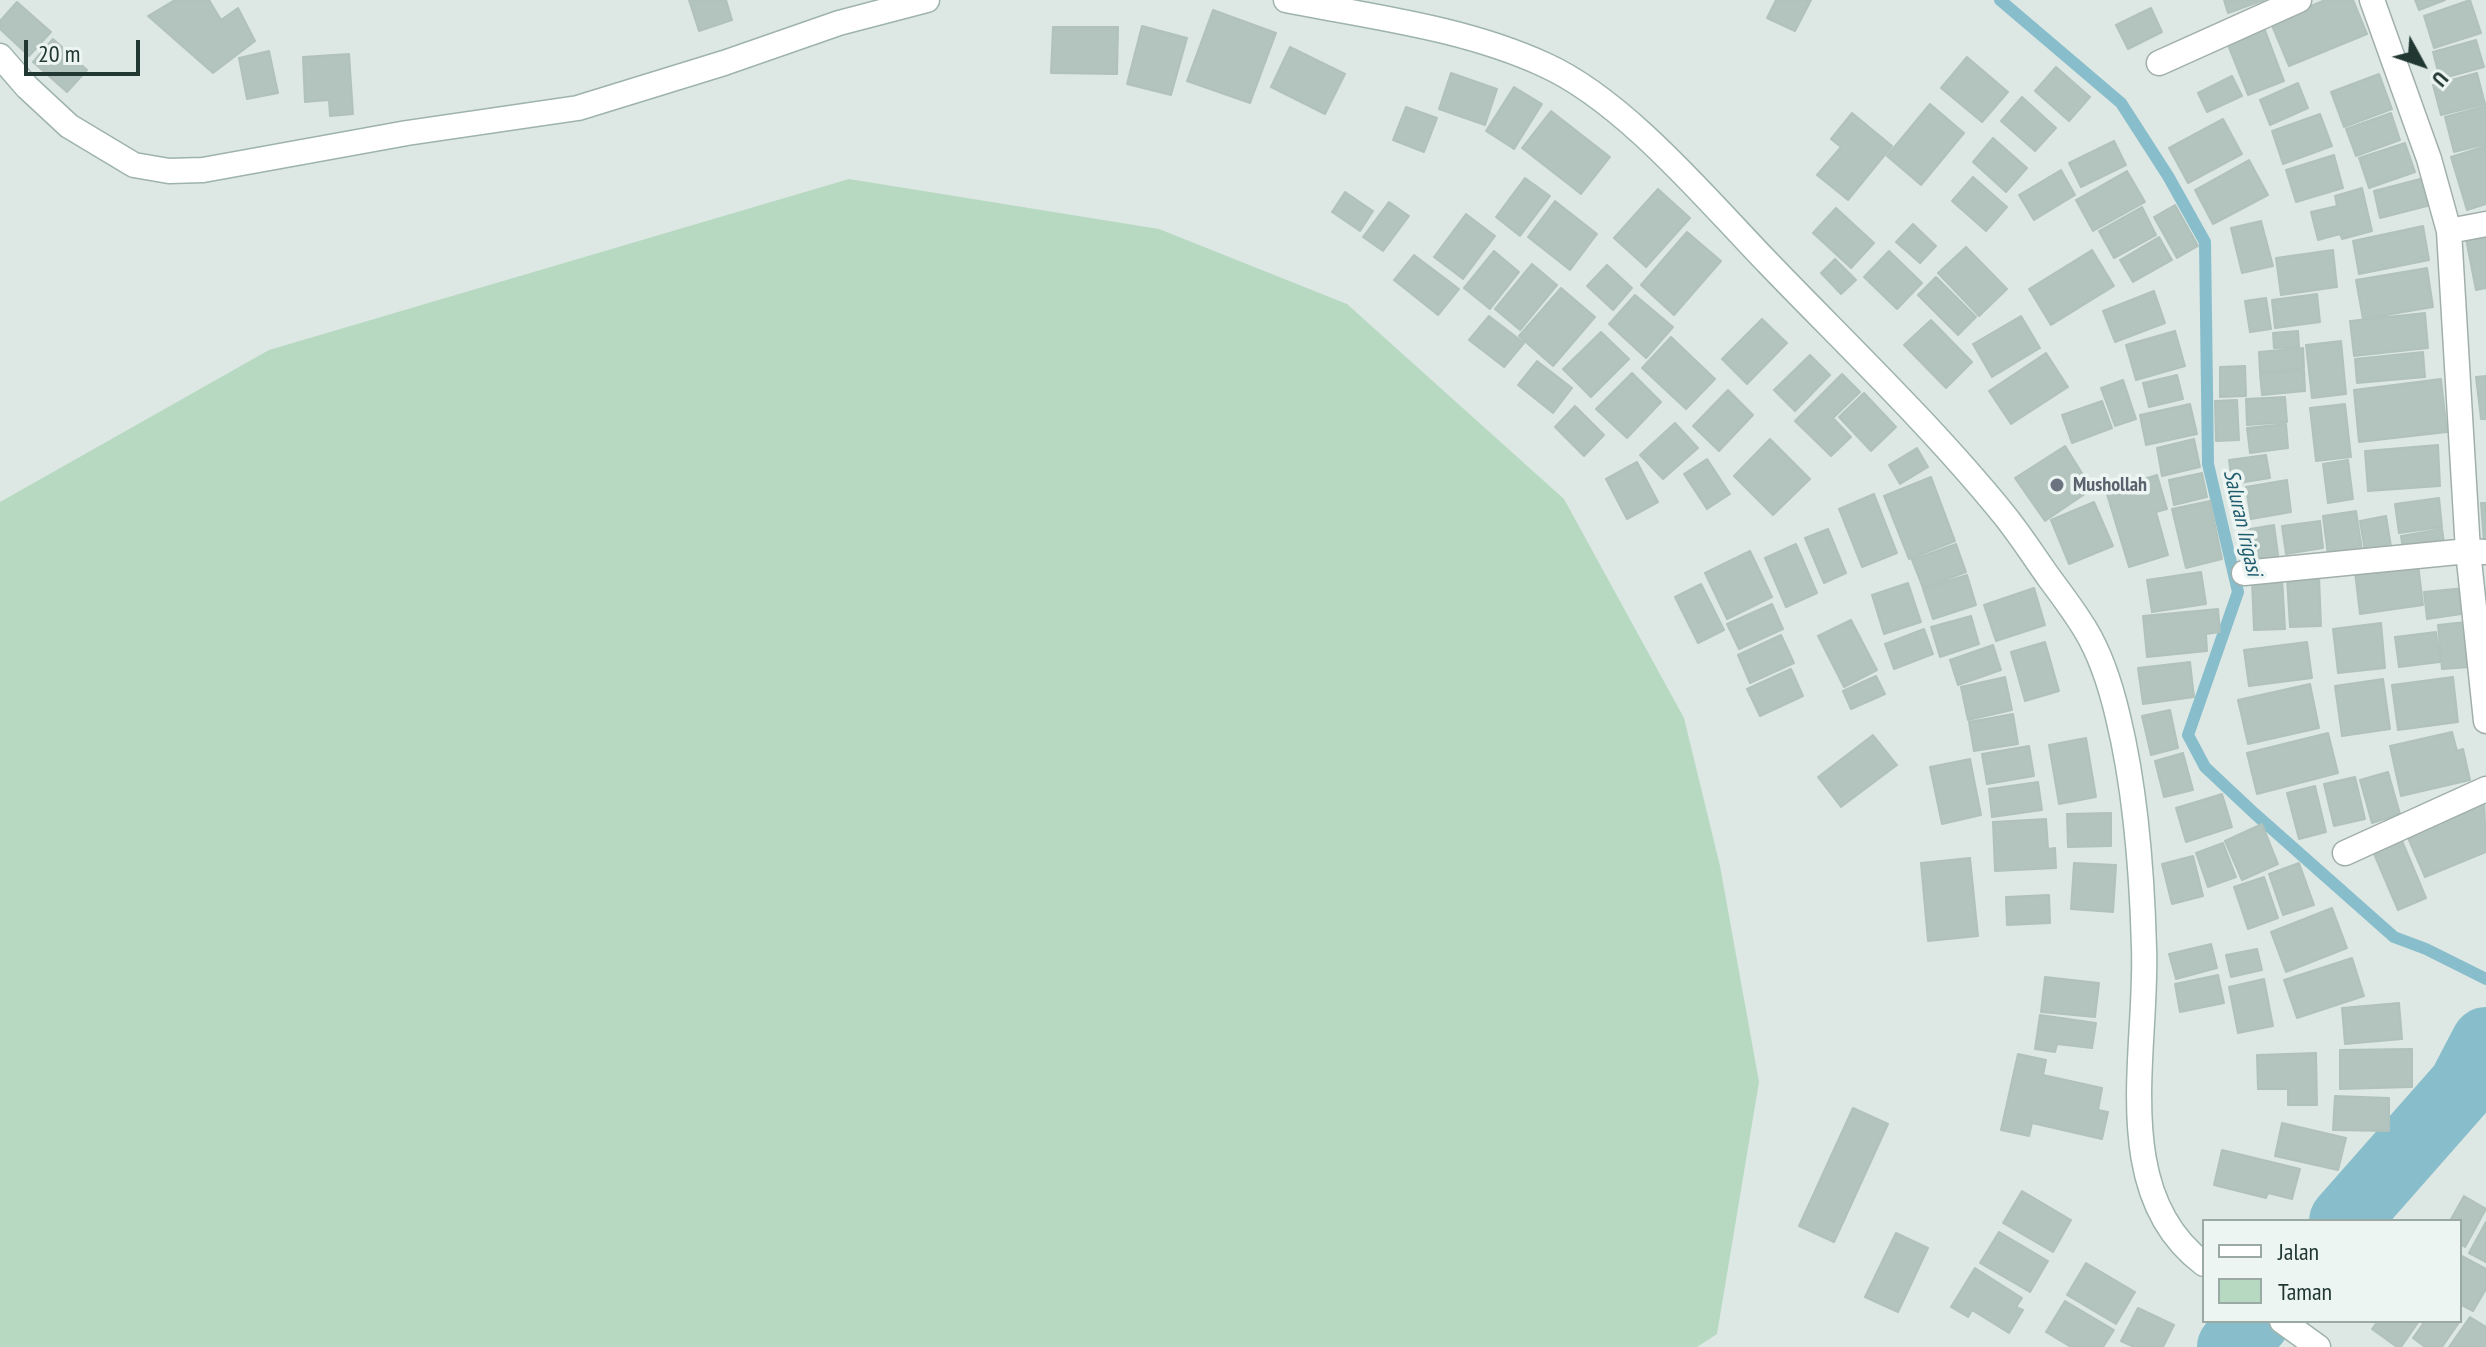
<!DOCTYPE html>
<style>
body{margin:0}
#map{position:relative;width:2486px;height:1347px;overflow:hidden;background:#dde8e4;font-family:"PT Sans Narrow",sans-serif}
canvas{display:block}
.legend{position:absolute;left:2202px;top:1219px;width:260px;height:104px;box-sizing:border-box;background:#edf5f2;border:2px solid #9ba9a5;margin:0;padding:10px 14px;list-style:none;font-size:24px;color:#203732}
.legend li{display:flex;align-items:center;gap:16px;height:40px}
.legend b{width:40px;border:2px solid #9ba9a5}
.north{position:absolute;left:2382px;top:24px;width:80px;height:80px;-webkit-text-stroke:6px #edf5f2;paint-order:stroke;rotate:130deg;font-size:22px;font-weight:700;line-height:32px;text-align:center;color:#203732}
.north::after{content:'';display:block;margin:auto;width:28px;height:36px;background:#203732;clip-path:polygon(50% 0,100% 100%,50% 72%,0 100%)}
.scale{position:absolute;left:24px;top:40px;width:116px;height:36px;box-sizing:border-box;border:4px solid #203732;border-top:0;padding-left:10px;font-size:24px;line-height:28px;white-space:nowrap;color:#203732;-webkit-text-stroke:6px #edf5f2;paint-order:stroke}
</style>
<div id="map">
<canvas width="2486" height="1347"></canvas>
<ul class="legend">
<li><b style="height:10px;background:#fff"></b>Jalan</li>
<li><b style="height:22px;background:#b7d9c2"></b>Taman</li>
</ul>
<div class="north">U</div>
<div class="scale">20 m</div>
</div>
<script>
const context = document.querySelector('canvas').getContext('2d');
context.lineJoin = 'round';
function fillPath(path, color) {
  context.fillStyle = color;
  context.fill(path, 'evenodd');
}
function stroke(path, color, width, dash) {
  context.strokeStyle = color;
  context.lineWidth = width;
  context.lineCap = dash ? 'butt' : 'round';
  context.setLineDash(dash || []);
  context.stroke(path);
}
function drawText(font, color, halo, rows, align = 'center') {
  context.font = font + ' "PT Sans Narrow",sans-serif';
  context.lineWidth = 7;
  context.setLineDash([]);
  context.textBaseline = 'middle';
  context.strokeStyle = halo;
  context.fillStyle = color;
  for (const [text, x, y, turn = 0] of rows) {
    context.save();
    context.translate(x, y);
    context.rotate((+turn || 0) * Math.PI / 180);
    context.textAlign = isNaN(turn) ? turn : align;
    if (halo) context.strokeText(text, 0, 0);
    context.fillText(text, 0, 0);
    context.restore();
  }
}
fillPath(new Path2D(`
 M849,179L1159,229L1347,304L1564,499L1684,718L1720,866L1759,1082L1717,1334L1697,1347H0V502L269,350Z`), '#b7d9c2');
stroke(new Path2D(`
 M2000,0L2121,103L2168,176L2205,242L2208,464L2238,592L2188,735L2205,767L2254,813L2394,937L2426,949L2486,979`), '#88bdcb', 12);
stroke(new Path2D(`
 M2344,1221L2463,1086L2486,1042
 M2232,1347L2255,1321`), '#88bdcb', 70);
const building = new Path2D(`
 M175,0H209L221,20L238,8L255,41L213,73L148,16Z
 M689,0H726L732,20L699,31Z
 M1776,0H1811L1795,31L1767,18Z
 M2224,0H2264L2228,13Z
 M2325,0H2353L2367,34L2289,66L2271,23Z
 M2415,0H2445L2419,10Z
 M2470,0L2481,33L2434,48L2424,16Z
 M17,2L51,32L29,56L0,29V21Z
 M2151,8L2162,32L2128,49L2116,25Z
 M1213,10L1276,33L1250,103L1187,81Z
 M2263,25L2284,81L2248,95L2226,40Z
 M1142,26L1187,38L1171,95L1127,84Z
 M1053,27H1118L1117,74L1051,73Z
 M53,39L87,70L67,92L33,62Z
 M2476,40L2484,67L2440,79L2433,52Z
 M1290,47L1345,74L1325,114L1271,87Z
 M269,51L278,93L247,99L239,58Z
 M349,54L353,114L330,116L329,100L305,102L303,57Z
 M1967,57L2008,92L1982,122L1941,88Z
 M2056,67L2090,97L2069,121L2035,91Z
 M1451,73L1497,89L1485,125L1439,109Z
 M2477,73L2485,104L2441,115L2433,85Z
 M2379,74L2392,109L2344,127L2331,92Z
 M2232,76L2242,96L2207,112L2198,93Z
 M2298,83L2308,108L2270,125L2260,100Z
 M1514,87L1542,104L1514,149L1486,131Z
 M2022,97L2056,128L2035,151L2001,121Z
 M1930,104L1964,133L1921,185L1887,156Z
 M2486,106V144L2454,152L2445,117Z
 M1406,107L1437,118L1424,152L1393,140Z
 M1551,111L1610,157L1581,194L1522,148Z
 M1852,113L1892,146L1848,200L1817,175L1841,147L1831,139Z
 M2391,113L2400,140L2356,156L2346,129Z
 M2320,114L2332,146L2283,164L2272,131Z
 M2223,119L2242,154L2188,183L2169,148Z
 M1993,138L2027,168L2006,192L1973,162Z
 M2114,141L2126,165L2081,187L2069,163Z
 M2405,143L2415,172L2369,188L2359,158Z
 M2486,146V204L2467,210L2451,157Z
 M2334,155L2343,188L2296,202L2286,170Z
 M2249,160L2268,195L2213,224L2195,190Z
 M2061,170L2075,195L2034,220L2019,195Z
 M2127,171L2145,202L2093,231L2076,200Z
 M1973,177L2007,207L1986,231L1952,201Z
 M1525,178L1550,196L1520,236L1496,217Z
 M2424,178L2431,205L2380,218L2374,191Z
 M2362,188L2372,231L2342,239L2340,234L2318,240L2311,212L2337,206L2335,196Z
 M1658,189L1690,218L1646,267L1614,238Z
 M1345,192L1373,211L1360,231L1332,212Z
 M1555,201L1597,234L1570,270L1528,237Z
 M1389,202L1409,216L1383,251L1363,237Z
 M2175,205L2198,246L2177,258L2154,217Z
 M2142,207L2156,235L2114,258L2099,231Z
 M1836,208L1874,243L1851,268L1813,233Z
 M1466,214L1495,236L1463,279L1434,257Z
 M2261,221L2273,266L2242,273L2231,228Z
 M1913,224L1936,246L1920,263L1896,242Z
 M2423,226L2429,260L2359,274L2353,241Z
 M1687,232L1721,261L1674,315L1641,285Z
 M2486,235V288L2476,290L2466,239Z
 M2159,237L2172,260L2133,282L2120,260Z
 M1966,247L2007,289L1979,316L1938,273Z
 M2092,250L2114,286L2051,325L2029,289Z
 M2333,250L2337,287L2281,295L2276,258Z
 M1494,251L1519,272L1490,309L1464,288Z
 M1889,251L1922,283L1897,309L1864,277Z
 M1414,255L1459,289L1438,315L1394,280Z
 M1835,259L1856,280L1841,294L1821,273Z
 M1532,264L1557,285L1520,330L1495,309Z
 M1607,265L1632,288L1613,310L1587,286Z
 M2427,268L2433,307L2363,319L2356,280Z
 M1936,277L1976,317L1958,335L1918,295Z
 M1561,288L1595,317L1553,366L1519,336Z
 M2154,291L2165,323L2115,342L2103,311Z
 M2317,294L2320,322L2275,328L2272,300Z
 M1635,295L1673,327L1646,358L1609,324Z
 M2266,298L2271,329L2250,332L2245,301Z
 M2425,313L2428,348L2354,356L2350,321Z
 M1489,316L1524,343L1504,367L1469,340Z
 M2021,316L2040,348L1992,377L1973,344Z
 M1762,319L1787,343L1747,384L1722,359Z
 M1931,320L1972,362L1946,388L1904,345Z
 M2175,331L2185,366L2136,380L2126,345Z
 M2298,331L2299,347L2274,348L2273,333Z
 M1601,332L1629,359L1591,397L1563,369Z
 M1671,337L1715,379L1686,409L1642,368Z
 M2341,341L2346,394L2312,398L2306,345Z
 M2303,348L2304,368L2260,372L2259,352Z
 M2423,352L2425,377L2357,383L2355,359Z
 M2046,353L2068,387L2011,424L1989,391Z
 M1810,355L1830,375L1795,411L1774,390Z
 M1537,361L1572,388L1553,413L1518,385Z
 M2245,366L2246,396L2220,397V367Z
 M2304,370L2305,391L2262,395L2260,374Z
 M1632,373L1661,402L1627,438L1596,409Z
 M1842,374L1860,392L1833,418L1851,437L1831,456L1795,421Z
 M2177,375L2183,399L2149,407L2143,383Z
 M2486,376V419H2481L2476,377Z
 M2441,379L2447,432L2359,442L2354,390Z
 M2123,380L2136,419L2115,426L2101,388Z
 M1728,390L1753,415L1719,451L1693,426Z
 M1864,393L1896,427L1871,451L1839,417Z
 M2285,397L2287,422L2247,425L2246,399Z
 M2237,400L2239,440L2216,441L2215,401Z
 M2102,401L2112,428L2072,443L2062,415Z
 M2190,404L2197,434L2146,445L2140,415Z
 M2345,404L2351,457L2316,461L2310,408Z
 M1575,406L1604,435L1584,456L1555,427Z
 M1675,423L1698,448L1663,479L1640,455Z
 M2286,424L2288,448L2250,453L2247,428Z
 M1770,439L1810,479L1773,515L1734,476Z
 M2194,439L2200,467L2162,476L2157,448Z
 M2438,445L2440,486L2368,491L2365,451Z
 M2065,446L2092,489L2045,521L2015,478Z
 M1917,448L1928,467L1900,484L1889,465Z
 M2266,455L2270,478L2232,484L2229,460Z
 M1707,459L1730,494L1707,509L1684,474Z
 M2348,460L2353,499L2328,503L2323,464Z
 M1637,462L1658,502L1627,519L1606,479Z
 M2202,473L2207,497L2174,505L2169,480Z
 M2157,475L2167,509L2156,512L2168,555L2129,567L2106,491Z
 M1931,477L1955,541L1909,559L1884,496Z
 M2287,480L2291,512L2251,519L2246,487Z
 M1874,494L1897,553L1862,567L1839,509Z
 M2439,498L2442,527L2399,533L2395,504Z
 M2210,501L2222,559L2186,568L2172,509Z
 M2094,502L2113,546L2069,564L2051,520Z
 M2481,503H2486V542L2484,543Z
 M2356,511L2363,557L2329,563L2323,516Z
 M2386,516L2392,553L2366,557L2360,521Z
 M2320,521L2323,548L2286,554L2282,526Z
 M2274,525L2279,562L2250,567L2244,530Z
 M1828,529L1846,573L1824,583L1805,538Z
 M2442,529L2445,549L2404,556L2401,536Z
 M1796,544L1817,593L1786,607L1765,558Z
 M1956,544L1966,572L1923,588L1912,560Z
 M1750,551L1772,597L1727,619L1705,573Z
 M2418,564L2423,605L2360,614L2355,572Z
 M2201,572L2206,604L2152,612L2147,580Z
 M1967,575L1976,605L1933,619L1923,589Z
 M2319,576L2321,626L2290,627L2287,578Z
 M2282,578L2285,629L2254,630L2252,580Z
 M1908,583L1921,622L1884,634L1872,595Z
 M1701,584L1724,630L1698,643L1675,597Z
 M2034,588L2045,625L1996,641L1984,605Z
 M2465,588L2468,613L2427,619L2424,592Z
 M1772,604L1783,629L1739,649L1727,624Z
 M2218,609L2220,632L2206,634L2207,651L2147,657L2143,616Z
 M1971,616L1979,644L1940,657L1931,627Z
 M1851,620L1877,670L1844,687L1818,636Z
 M2466,622L2470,667L2442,669L2438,625Z
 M2381,623L2385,668L2338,673L2333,629Z
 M1924,629L1933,654L1894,669L1885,644Z
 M2436,632L2440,662L2399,667L2395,637Z
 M1781,635L1794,663L1750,683L1738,655Z
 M2045,642L2059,691L2025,701L2011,652Z
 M2307,642L2312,678L2249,686L2244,650Z
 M1993,645L2001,670L1958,685L1950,660Z
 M2190,662L2194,697L2143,704L2138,668Z
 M1791,669L1803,696L1760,716L1747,689Z
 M1876,676L1885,694L1851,709L1843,691Z
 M2005,677L2012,710L1968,720L1961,687Z
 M2453,677L2458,722L2398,730L2392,685Z
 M2383,679L2390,729L2342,736L2335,686Z
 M2310,684L2319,728L2248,744L2238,700Z
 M2170,710L2178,748L2151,755L2142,716Z
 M2013,714L2018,744L1974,751L1969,722Z
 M2452,732L2457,751L2463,749L2470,780L2401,796L2390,746Z
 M2328,733L2338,773L2257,794L2247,753Z
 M1873,735L1897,765L1841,807L1818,777Z
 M2086,738L2096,797L2059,804L2049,745Z
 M2029,746L2034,776L1987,784L1982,754Z
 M2183,753L2193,790L2164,797L2155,761Z
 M1970,759L1981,815L1942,824L1930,767Z
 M2388,772L2400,814L2372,823L2360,780Z
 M2355,777L2365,819L2334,826L2324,784Z
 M2038,782L2042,810L1992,817L1989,789Z
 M2315,786L2326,832L2299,839L2287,793Z
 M2222,794L2232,827L2186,842L2176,808Z
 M2484,800L2486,852L2425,877L2406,833Z
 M2111,813V846L2068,847L2067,814Z
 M2046,819L2048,849L2055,848L2056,868L1995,871L1993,822Z
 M2262,824L2278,864L2242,880L2225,841Z
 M2400,836L2426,898L2398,910L2372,849Z
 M2223,843L2236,877L2208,887L2196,853Z
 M2193,856L2203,896L2172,904L2162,864Z
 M1970,858L1978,936L1928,941L1921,863Z
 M2074,863L2116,865L2113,912L2071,909Z
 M2299,863L2314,905L2283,915L2269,874Z
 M2264,877L2278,918L2248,929L2234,887Z
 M2049,895L2050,923L2007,925L2006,897Z
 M2332,908L2347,948L2286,972L2271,932Z
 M2211,944L2217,968L2176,979L2169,954Z
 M2257,949L2262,970L2231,977L2226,955Z
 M2352,958L2364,996L2297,1018L2284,980Z
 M2218,975L2224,1003L2180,1012L2175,984Z
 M2045,977L2099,983L2095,1017L2041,1012Z
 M2264,979L2273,1026L2238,1033L2229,987Z
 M2399,1003L2402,1039L2345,1044L2342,1008Z
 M2040,1015L2096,1023L2092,1048L2057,1044L2055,1052L2035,1049Z
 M2412,1049V1087L2340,1089V1050Z
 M2316,1053L2317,1105H2288V1089H2258L2257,1055Z
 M2018,1054L2046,1060L2043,1075L2102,1088L2098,1110L2108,1112L2102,1139L2032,1123L2029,1136L2001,1130Z
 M2335,1096L2389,1098V1131L2333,1130Z
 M1853,1108L1888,1124L1834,1242L1799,1226Z
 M2282,1123L2346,1138L2338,1170L2275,1156Z
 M2222,1150L2300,1169L2292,1199L2268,1193L2266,1198L2214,1185Z
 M2022,1191L2071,1220L2053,1252L2003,1223Z
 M2464,1196L2486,1209L2465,1247L2460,1244V1221H2450Z
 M2486,1222V1262L2469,1253Z
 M1999,1232L2048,1261L2030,1292L1980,1263Z
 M1896,1233L1928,1248L1898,1312L1865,1297Z
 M2460,1255L2486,1269V1289L2473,1311L2460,1304Z
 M2086,1263L2135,1292L2116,1324L2067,1295Z
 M1975,1268L2022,1298L2016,1307L2023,1310L2009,1333L1972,1310L1968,1317L1951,1307Z
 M2065,1301L2114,1330L2103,1347H2071L2046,1332Z
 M2138,1308L2174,1325L2163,1347H2134L2121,1341Z
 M2470,1317L2486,1327V1347H2449Z
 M2378,1321H2419L2401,1347H2397L2372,1329Z
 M2425,1321H2460L2442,1347H2425L2413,1338Z`);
fillPath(building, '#b3c3bd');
stroke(building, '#b1c1bb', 2);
const street = new Path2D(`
 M2372,0L2429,159L2449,231L2468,551L2486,721
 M2159,63L2299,0
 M2449,231L2486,224
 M2244,573L2468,551L2486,552
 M2345,853L2486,789`);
const secondary = new Path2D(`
 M1286,0C1372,17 1465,28 1545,65C1625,101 1708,201 1769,264C1849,347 1933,427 2005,516C2021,536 2035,558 2050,579C2062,595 2074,611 2085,629C2101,655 2111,687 2118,717C2136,791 2142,872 2144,948C2148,1050 2108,1193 2204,1264
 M0,56L27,87L69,126L134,165L169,171L203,170L407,133L578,108L724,63L839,23L927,0
 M2282,1321L2318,1347`);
stroke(street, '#a1afab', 27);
stroke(secondary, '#9eb3ac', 27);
stroke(street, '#fff', 24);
stroke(secondary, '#fff', 24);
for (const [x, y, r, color] of [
 [2057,485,8,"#6b7280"]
]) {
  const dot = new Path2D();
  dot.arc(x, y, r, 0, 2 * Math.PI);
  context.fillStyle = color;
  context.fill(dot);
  stroke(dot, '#edf5f2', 3);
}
drawText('bold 20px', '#5b616d', '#edf5f2', [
 ["Mushollah",2073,485]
], 'left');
drawText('italic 22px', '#1f5c6e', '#edf5f2', [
 ["Saluran Irigasi",2242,523,77]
]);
</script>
